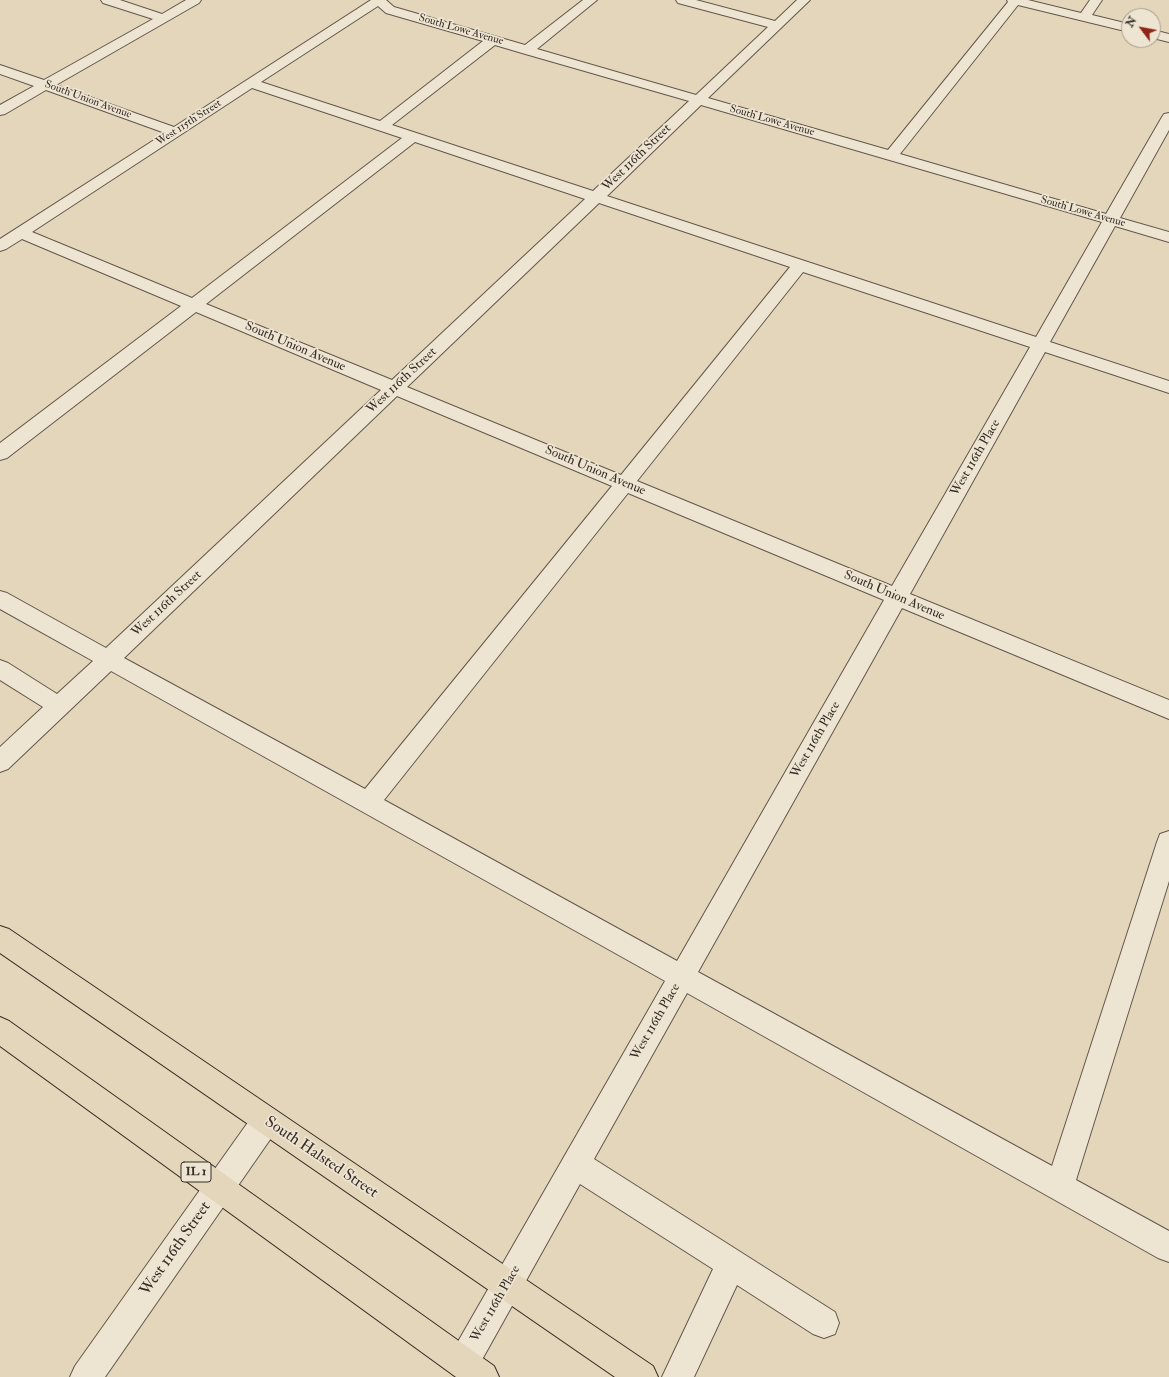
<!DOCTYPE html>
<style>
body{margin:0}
#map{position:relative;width:1169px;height:1377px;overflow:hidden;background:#e4d6ba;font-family:"IM FELL Double Pica",serif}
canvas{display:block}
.north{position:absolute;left:1121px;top:8px;width:40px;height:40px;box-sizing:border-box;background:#ede4d2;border:1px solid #a59b8d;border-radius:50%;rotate:302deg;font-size:11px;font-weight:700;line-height:16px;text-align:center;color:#382d26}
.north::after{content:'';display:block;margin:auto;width:14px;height:18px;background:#8f2418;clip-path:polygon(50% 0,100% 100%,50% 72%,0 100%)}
</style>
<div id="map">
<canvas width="1169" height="1377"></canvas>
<div class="north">N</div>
</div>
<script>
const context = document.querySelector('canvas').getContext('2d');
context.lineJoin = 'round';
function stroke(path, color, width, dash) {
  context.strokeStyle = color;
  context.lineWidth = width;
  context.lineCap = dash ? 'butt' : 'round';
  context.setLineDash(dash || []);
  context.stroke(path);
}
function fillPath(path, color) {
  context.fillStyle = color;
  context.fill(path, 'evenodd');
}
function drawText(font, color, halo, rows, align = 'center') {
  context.font = font + ' "IM FELL Double Pica",serif';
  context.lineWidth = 3.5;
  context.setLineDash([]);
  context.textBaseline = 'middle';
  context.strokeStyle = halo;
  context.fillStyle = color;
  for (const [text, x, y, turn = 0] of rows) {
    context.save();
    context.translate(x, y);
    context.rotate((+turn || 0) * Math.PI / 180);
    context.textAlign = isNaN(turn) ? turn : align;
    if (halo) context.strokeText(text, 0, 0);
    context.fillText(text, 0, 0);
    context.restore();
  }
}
const minor = new Path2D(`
 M101,0H120L162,14L186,0H201L199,3L56,85L174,127L371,0H386L394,7L525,45L583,0H597L537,49L696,95L768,27L678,3L676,0H696L775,21L797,0H810L708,98L888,150L1008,2L1007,0H1028L1081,13L1090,0H1102L1092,15L1129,24V32L1018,5L900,154L1106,214L1162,117L1164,114L1169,113V130L1120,218L1169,232V242L1115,226L1050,342L1169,381V393L1045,352L910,594L1169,700V719L902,608L698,972L1052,1166L1157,842L1160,834L1169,831V881L1076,1180L1169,1231V1262L1158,1258L687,993L594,1159L835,1312L839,1323L835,1334L824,1338L813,1334L737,1285L694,1377H662L713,1269L580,1184L474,1374C466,1377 460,1377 452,1374L447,1363L452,1352L665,981L111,671L8,769L0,772V747L43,707L0,680V660L8,663L57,694L93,661L0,609V591L7,593L106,648L381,390L196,312L7,458L0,460V443L181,306L22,239L6,249L0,251V239L165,133L46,90L5,114L0,115V105L34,86L0,74V65L44,80L153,19L103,3ZM378,6L386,13L483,41L380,121L261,82ZM495,45L522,53L689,101L593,191L392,125ZM252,88L402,138L192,298L32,232ZM701,105L1102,222L1036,337L607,196ZM415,142L585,199L392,380L206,304ZM599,203L790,267L621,475L407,387ZM803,272L1030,347L892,586L637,481ZM397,396L612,486L365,789L124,658ZM628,493L884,600L677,961L384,800Z
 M1153,30L1169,34V42L1153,38Z
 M266,1107L276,1111L280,1121L276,1131L105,1377H70L75,1366L256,1111Z`);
const major = new Path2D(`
 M0,926L9,929L653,1366L658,1377H615L0,953Z
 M0,1017L9,1021L494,1366L499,1377H456L0,1046Z`);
stroke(minor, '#63574b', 2);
stroke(major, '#382d26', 2);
fillPath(minor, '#ede4d2');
fillPath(major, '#e4d6ba');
drawText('11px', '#382d26', '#ede4d2', [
 ["South Lowe Avenue",461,30,16],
 ["South Union Avenue",88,100,20],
 ["South Lowe Avenue",772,121,16],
 ["West 115th Street",189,123,-33],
 ["South Lowe Avenue",1083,212,16]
]);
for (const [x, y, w] of [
 [196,1172,30]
]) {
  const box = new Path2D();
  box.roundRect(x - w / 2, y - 10, w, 20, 3);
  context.fillStyle = '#ede4d2';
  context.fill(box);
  stroke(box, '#382d26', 1);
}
drawText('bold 12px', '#382d26', null, [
 ["IL 1",196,1172]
]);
drawText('13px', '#382d26', '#ede4d2', [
 ["West 116th Street",637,158,-44],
 ["South Union Avenue",295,347,23],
 ["West 116th Street",402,381,-43],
 ["West 116th Place",976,458,-60],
 ["South Union Avenue",595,471,23],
 ["South Union Avenue",894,596,23],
 ["West 116th Street",167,604,-43],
 ["West 116th Place",816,740,-60],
 ["West 116th Place",656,1022,-60],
 ["West 116th Place",496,1304,-60]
]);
drawText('16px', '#382d26', '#ede4d2', [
 ["South Halsted Street",321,1158,34],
 ["West 116th Street",176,1249,-55]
]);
</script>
